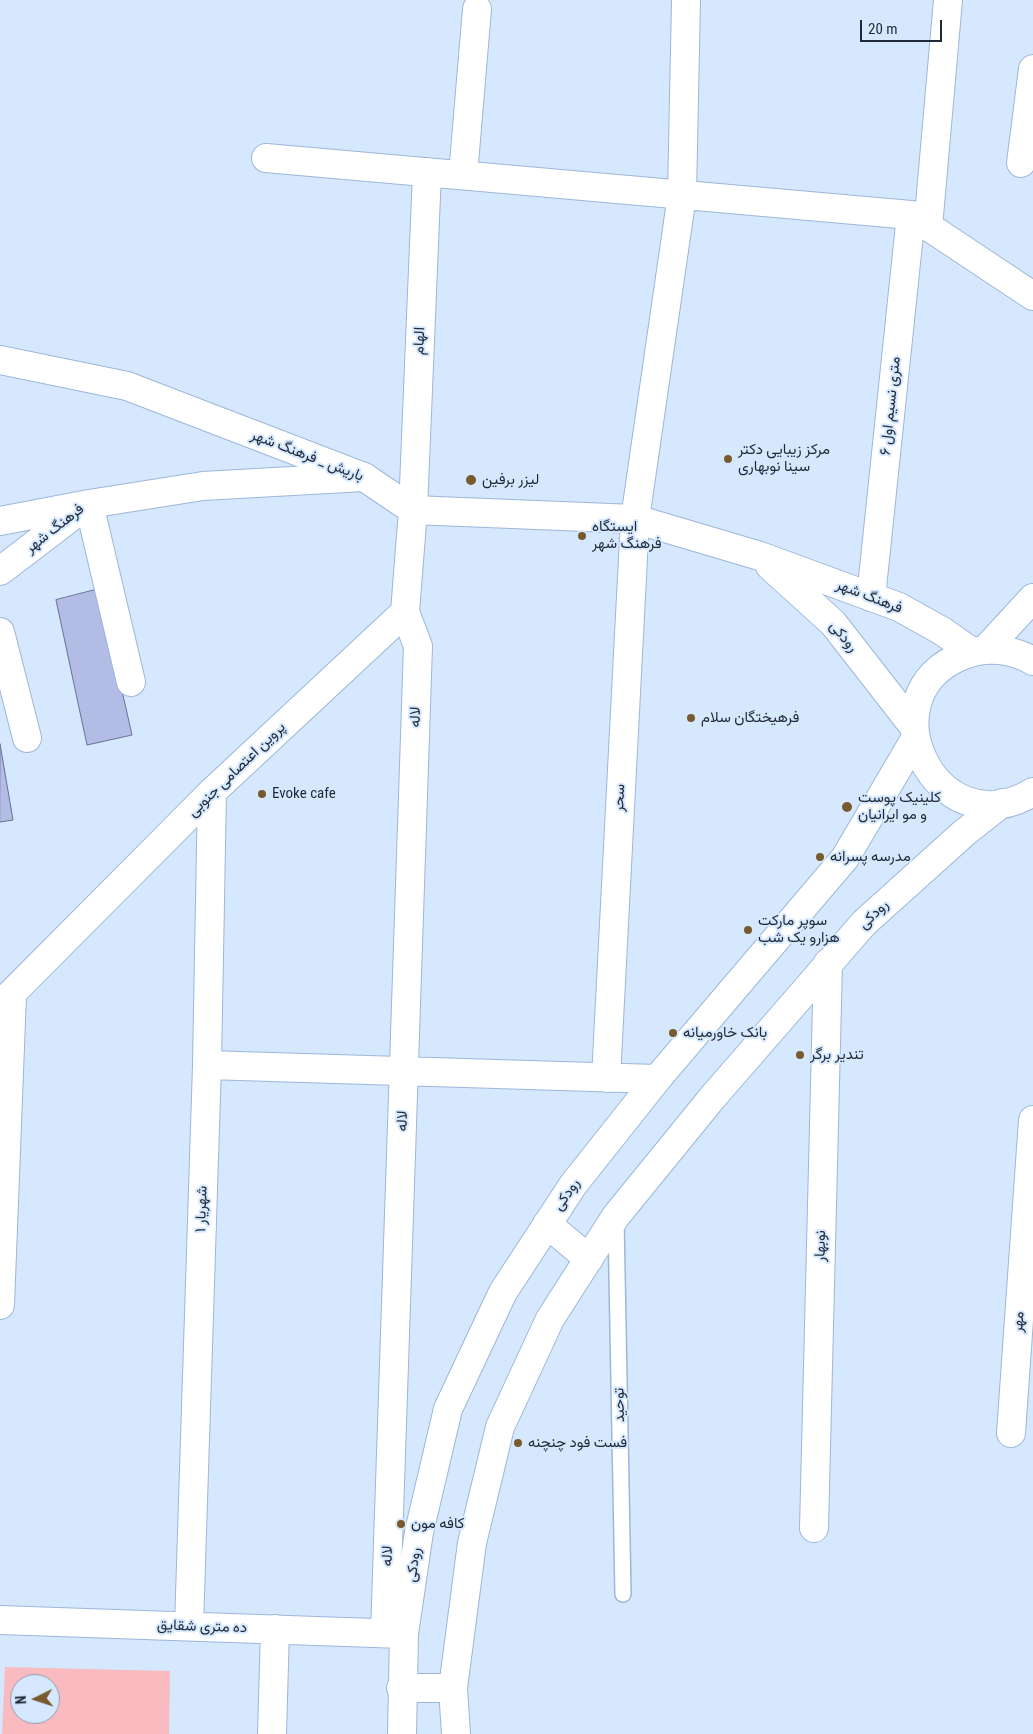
<!DOCTYPE html>
<meta charset="utf-8">
<style>
body{margin:0}
#map{position:relative;width:1033px;height:1734px;overflow:hidden;background:#d6e8fe;font-family:"Roboto Condensed",sans-serif}
canvas{display:block}
.north{position:absolute;left:10px;top:1674px;width:50px;height:50px;box-sizing:border-box;background:#d6e8fe;border:1px solid #8d9cae;border-radius:50%;rotate:266deg;font-size:14px;font-weight:700;line-height:20px;text-align:center;color:#1f2937}
.north::after{content:'';display:block;margin:auto;width:18px;height:22px;background:#785a2e;clip-path:polygon(50% 0,100% 100%,50% 72%,0 100%)}
.scale{position:absolute;left:860px;top:20px;width:82px;height:22px;box-sizing:border-box;border:2px solid #1f2937;border-top:0;padding-left:6px;font-size:15px;line-height:18px;white-space:nowrap;color:#1f2937;-webkit-text-stroke:4px #d6e8fe;paint-order:stroke}
</style>
<div id="map">
<canvas width="1033" height="1734"></canvas>
<div class="north">N</div>
<div class="scale">20 m</div>
</div>
<script>
const context = document.querySelector('canvas').getContext('2d');
context.lineJoin = 'round';
function fillPath(path, color) {
  context.fillStyle = color;
  context.fill(path, 'evenodd');
}
function stroke(path, color, width, dash) {
  context.strokeStyle = color;
  context.lineWidth = width;
  context.lineCap = dash ? 'butt' : 'round';
  context.setLineDash(dash || []);
  context.stroke(path);
}
function drawText(font, color, halo, rows, align = 'center') {
  context.font = font + ' "Roboto Condensed",Vazirmatn,sans-serif';
  context.lineWidth = 4;
  context.setLineDash([]);
  context.textBaseline = 'middle';
  context.strokeStyle = halo;
  context.fillStyle = color;
  for (const [text, x, y, turn = 0] of rows) {
    context.save();
    context.translate(x, y);
    context.rotate((+turn || 0) * Math.PI / 180);
    context.textAlign = isNaN(turn) ? turn : align;
    if (halo) context.strokeText(text, 0, 0);
    context.fillText(text, 0, 0);
    context.restore();
  }
}
fillPath(new Path2D(`
 M5,1667L170,1671L169,1734H2ZM20,1684H50V1714H20Z`), '#f9bbbf');
const building = new Path2D(`
 M99,589L132,735L87,745L56,600Z
 M0,744L13,820L0,822Z`);
fillPath(building, '#b3bce5');
stroke(building, '#687096', 1);
const lane = new Path2D(`
 M616,1220L623,1594`);
const street = new Path2D(`
 M266,158L911,215L1033,296
 M1021,163L1033,69
 M463,175L477,9
 M928,227L948,0
 M89,504L131,682
 M413,510L427,172
 M0,521L89,504L203,486L364,477
 M0,571L84,507
 M871,597L911,215
 M0,632L27,738
 M207,1065L657,1079
 M606,1078L635,519L682,195L686,0
 M0,1305L12,995
 M1011,1433L1033,1120
 M814,1528L828,963
 M0,1620L403,1634
 M189,1626L207,1065L212,792
 M385,1633L418,646L405,612
 M272,1734L275,1629`);
const secondary = new Path2D(`
 M0,360L127,386L364,477L413,510L635,519L760,556L899,607L942,631L972,652
 M770,566L833,623L914,727
 M0,1005L212,792L405,612L413,510`);
const primary = new Path2D(`
 M986,649L1033,598
 M1033,661C1012,649 987,646 964,655C861,694 936,851 1033,792
 M547,1224L589,1259
 M401,1688H453
 M402,1734L404,1634L419,1532L448,1409L503,1292L573,1185L657,1079L845,858L915,739
 M456,1734L453,1688L472,1543L500,1427L550,1319L616,1216L712,1098L864,923L964,833L1002,803`);
stroke(lane, '#9bb7da', 18);
stroke(street, '#9bb7da', 30);
stroke(secondary, '#9bb7da', 30);
stroke(primary, '#9bb7da', 30);
stroke(lane, '#fff', 15);
stroke(street, '#fff', 28);
stroke(secondary, '#fff', 28);
stroke(primary, '#fff', 28);
for (const [x, y, r, color] of [
 [728,459,5,"#785a2e"],
 [471,480,6,"#785a2e"],
 [582,536,5,"#785a2e"],
 [691,718,5,"#785a2e"],
 [262,794,5,"#785a2e"],
 [847,807,6,"#785a2e"],
 [820,857,5,"#785a2e"],
 [748,930,5,"#785a2e"],
 [673,1033,5,"#785a2e"],
 [800,1055,5,"#785a2e"],
 [518,1443,5,"#785a2e"],
 [401,1524,5,"#785a2e"]
]) {
  const dot = new Path2D();
  dot.arc(x, y, r, 0, 2 * Math.PI);
  context.fillStyle = color;
  context.fill(dot);
  stroke(dot, '#d6e8fe', 2);
}
drawText('15px', '#1f2937', '#d6e8fe', [
 ["الهام",420,341,-88],
 ["۶ متری نسیم اول",891,406,-84],
 ["باریش _ فرهنگ شهر",307,456,21],
 ["فرهنگ شهر",55,529,-38],
 ["فرهنگ شهر",869,597,21],
 ["رودکی",843,637,50],
 ["لاله",416,717,-88],
 ["پروین اعتصامی جنوبی",237,770,-44],
 ["سحر",620,798,-87],
 ["رودکى",874,915,-44],
 ["لاله",403,1121,-88],
 ["رودکى",567,1195,-56],
 ["شهریار ۱",202,1209,-88],
 ["نوبهار",821,1246,-89],
 ["مهر",1019,1322,-86],
 ["توحید",620,1405,-91],
 ["لاله",388,1556,-88],
 ["رودکى",414,1565,-82],
 ["ده متری شقایق",202,1627,2]
]);
drawText('15px', '#1f2937', '#d6e8fe', [
 ["مرکز زیبایی دکتر",738,450],
 ["سینا نوبهاری",738,467],
 ["لیزر برفین",482,480],
 ["ایستگاه",592,527],
 ["فرهنگ شهر",592,544],
 ["فرهیختگان سلام",701,718],
 ["Evoke cafe",272,794],
 ["کلینیک پوست",858,798],
 ["و مو ایرانیان",858,815],
 ["مدرسه پسرانه",830,857],
 ["سوپر مارکت",758,921],
 ["هزارو یک شب",758,938],
 ["بانک خاورمیانه",683,1033],
 ["تندیر برگر",810,1055],
 ["فست فود چنچنه",528,1443],
 ["کافه مون",411,1524]
], 'left');
</script>
